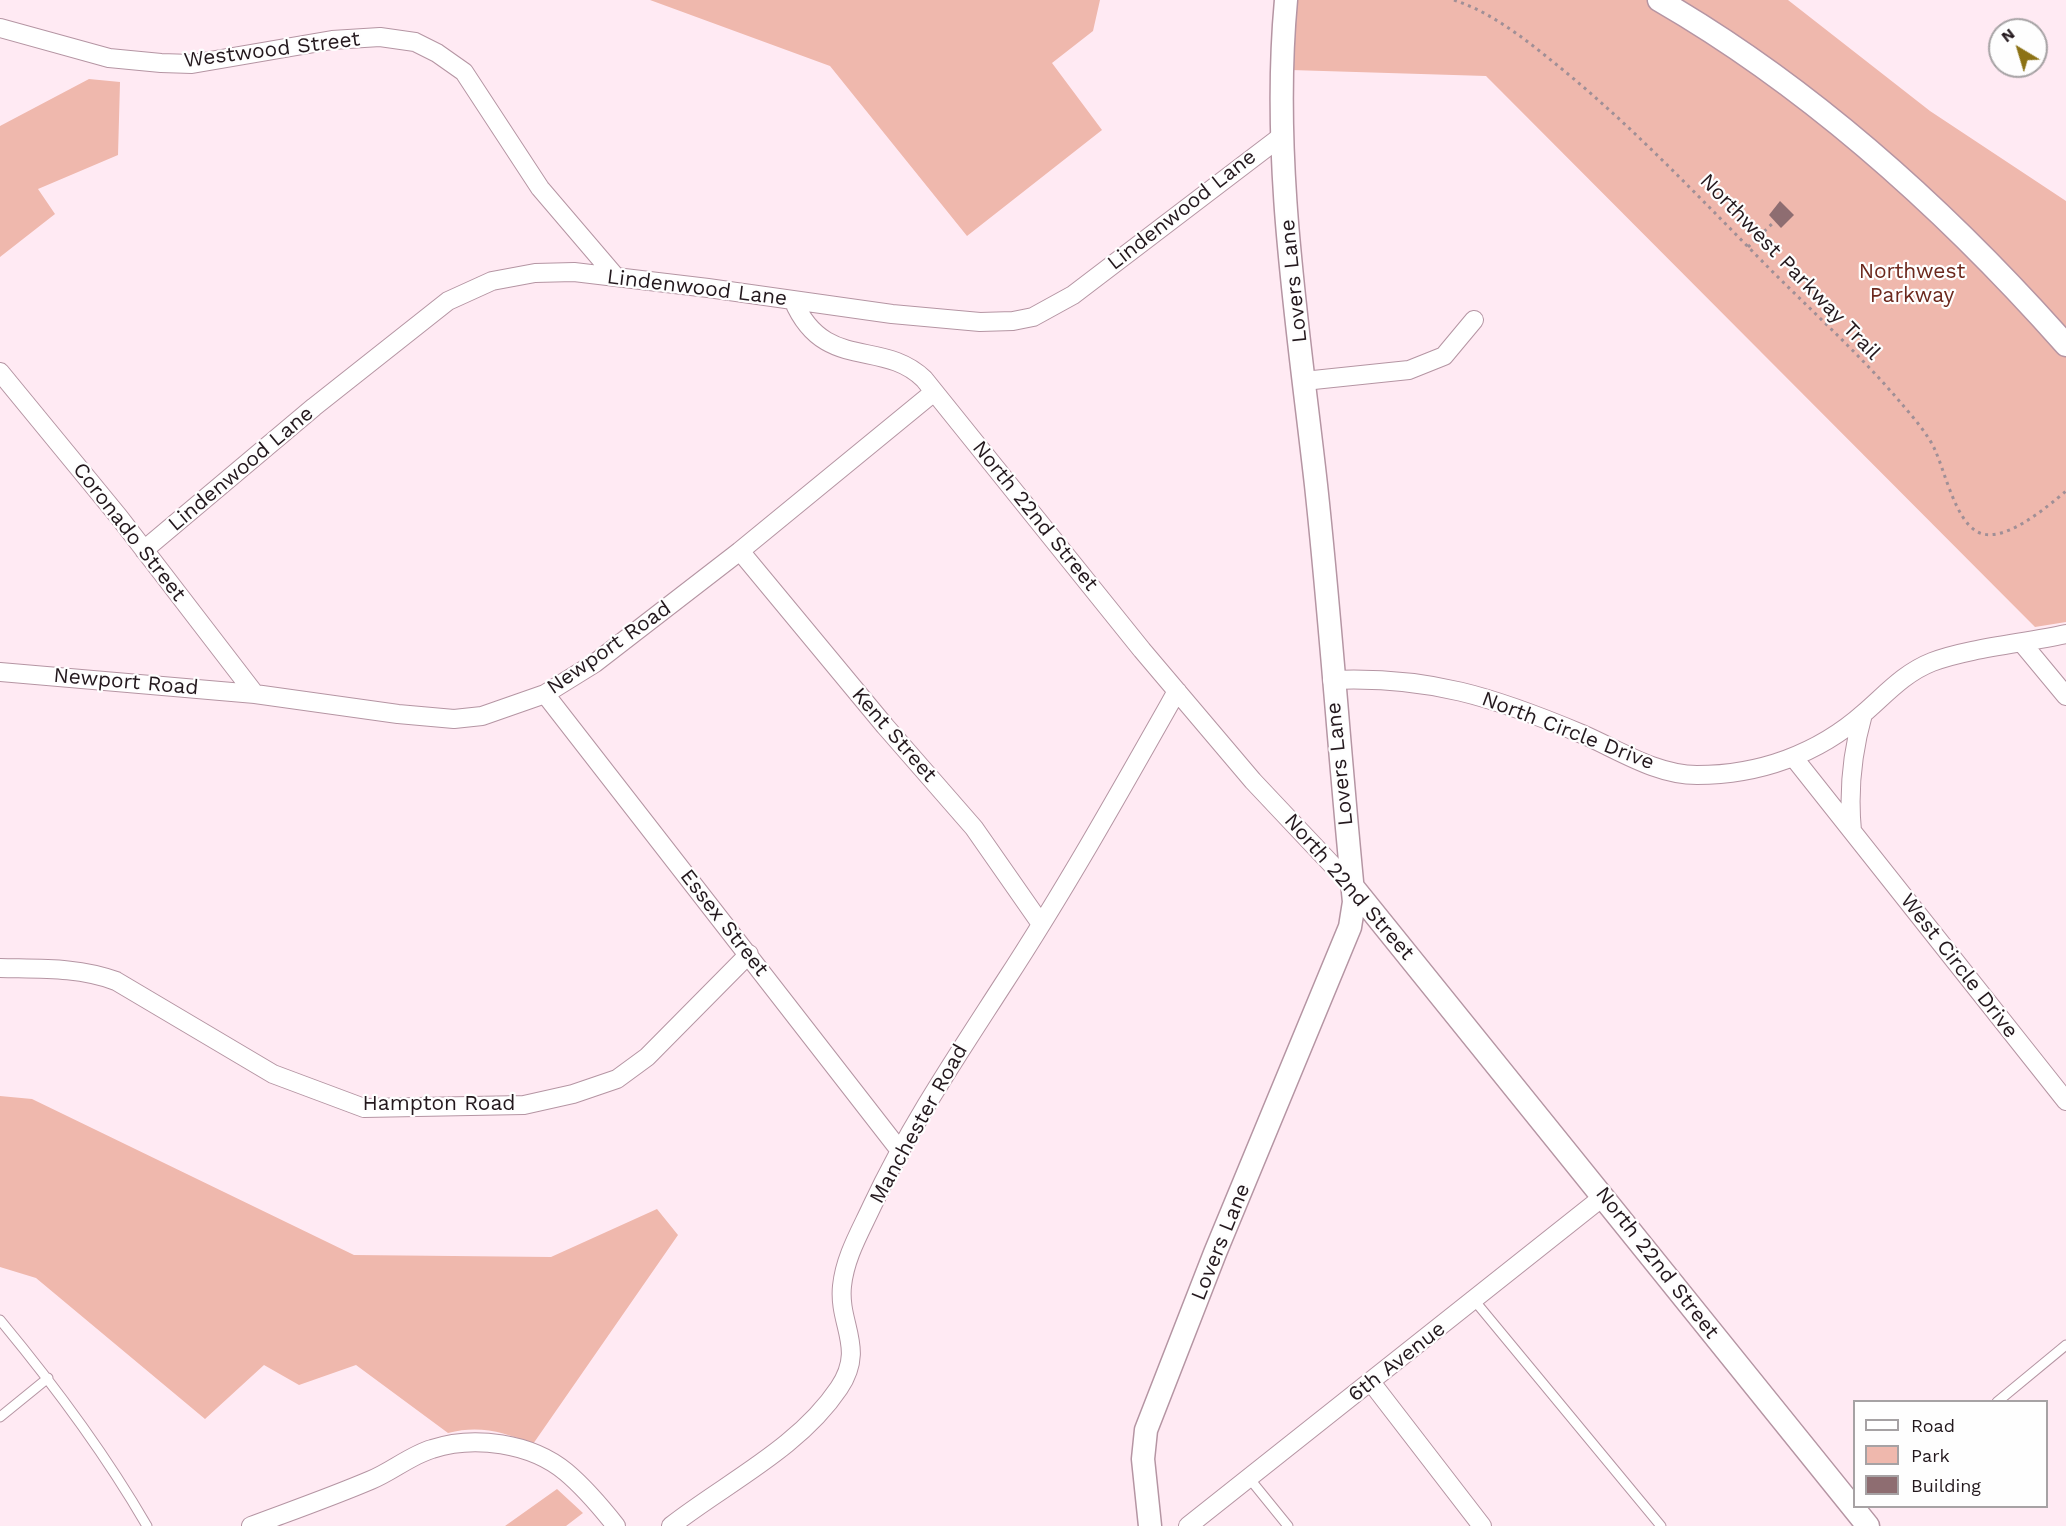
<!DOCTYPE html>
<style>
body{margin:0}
#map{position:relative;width:2066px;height:1526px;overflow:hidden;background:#ffeaf3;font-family:"Work Sans",sans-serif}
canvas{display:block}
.legend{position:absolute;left:1853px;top:1400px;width:195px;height:108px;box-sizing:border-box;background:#fefefe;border:2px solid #a6a2a4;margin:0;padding:8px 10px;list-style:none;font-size:18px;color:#23181d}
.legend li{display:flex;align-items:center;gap:12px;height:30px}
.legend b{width:30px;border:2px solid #a6a2a4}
.north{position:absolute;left:1988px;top:18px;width:60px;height:60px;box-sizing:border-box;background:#fefefe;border:2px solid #a6a2a4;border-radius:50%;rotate:322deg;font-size:16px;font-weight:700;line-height:24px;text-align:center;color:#23181d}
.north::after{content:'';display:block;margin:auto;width:21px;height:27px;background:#8c7215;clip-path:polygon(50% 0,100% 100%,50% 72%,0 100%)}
</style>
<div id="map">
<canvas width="2066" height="1526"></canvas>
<ul class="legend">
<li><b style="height:8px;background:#fff"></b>Road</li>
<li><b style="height:16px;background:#efb8ad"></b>Park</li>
<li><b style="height:16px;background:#8e6d71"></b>Building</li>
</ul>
<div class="north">N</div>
</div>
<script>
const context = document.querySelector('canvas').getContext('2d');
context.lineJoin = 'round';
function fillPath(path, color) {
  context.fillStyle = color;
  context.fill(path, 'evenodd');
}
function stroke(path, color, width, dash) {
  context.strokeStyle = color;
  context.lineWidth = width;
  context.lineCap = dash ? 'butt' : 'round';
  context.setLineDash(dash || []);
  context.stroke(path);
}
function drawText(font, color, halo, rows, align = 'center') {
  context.font = font + ' "Work Sans",sans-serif';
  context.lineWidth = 4.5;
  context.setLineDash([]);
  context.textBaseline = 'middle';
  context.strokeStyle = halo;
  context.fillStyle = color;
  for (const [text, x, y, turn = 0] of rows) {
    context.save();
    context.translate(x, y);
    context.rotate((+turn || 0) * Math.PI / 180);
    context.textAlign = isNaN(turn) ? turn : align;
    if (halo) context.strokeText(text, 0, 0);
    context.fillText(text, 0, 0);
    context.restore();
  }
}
fillPath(new Path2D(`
 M650,0H1100L1093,31L1052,63L1102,130L967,236L830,66Z
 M1291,0H1788L1930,111L2066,201V622L2035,627L1486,76L1291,70Z
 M89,79L120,82L118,155L38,189L55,214L0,257V126Z
 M0,1096L32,1099L354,1255L551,1257L657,1209L678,1235L533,1444C503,1432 480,1425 448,1433L356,1365L299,1385L264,1365L205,1419L36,1278L0,1267Z
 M557,1489L583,1513L566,1526H505Z`), '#efb8ad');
fillPath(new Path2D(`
 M1780,201L1794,215L1781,228L1769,215Z`), '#8e6d71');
const service = new Path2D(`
 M1474,1300L1661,1526
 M0,1320C54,1385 104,1452 147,1526
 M1997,1402L2066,1345
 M0,1417L48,1378
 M1249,1478L1288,1526`);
const minor = new Path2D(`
 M0,28L109,58L161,63L192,64L332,40L380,37L415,42L437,53L464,72L540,188L616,277
 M793,300C824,373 882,338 924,379L1142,650L1253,781L1352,886
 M0,372L119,517L255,694
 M1304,381L1409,370L1444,356L1474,320
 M144,550L314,407L448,301L492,281L535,273L574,272L708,288L892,314L980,322L1013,321L1033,317L1073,295L1283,135
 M740,551L885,726L974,828L1041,924
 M2022,643L2066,696
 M0,672L255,694L398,714L454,719L482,716L545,694L595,663L740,551L934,392
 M1332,680C1429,676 1494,697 1582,734C1619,750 1656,775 1697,775C1759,775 1818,754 1864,713C1886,694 1904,673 1932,662C1969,648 2026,643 2066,634
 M545,694L901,1152
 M1794,758L2066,1101
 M1852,831C1848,790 1852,753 1863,714
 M0,968C40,969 78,967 116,981L273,1074L364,1108L524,1105L573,1094L617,1079L647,1057L749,954
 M1371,1382L1482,1526
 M251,1526C291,1511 331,1497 371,1480C391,1472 411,1455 432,1449C474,1435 531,1443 566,1472C585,1488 601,1507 616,1526
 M671,1526C726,1483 799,1448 839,1388C866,1348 838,1325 842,1286C845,1257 860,1232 872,1206C909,1127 957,1056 1004,983C1066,888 1121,790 1177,691
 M1188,1526L1604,1196`);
const tertiary = new Path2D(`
 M1659,0C1813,89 1948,212 2066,345
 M1352,886L1868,1526
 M1150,1526L1143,1459L1146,1430L1215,1253L1350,927L1354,902C1340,763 1331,623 1316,485C1298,325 1271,161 1286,0`);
stroke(service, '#b595a3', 11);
stroke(minor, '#b595a3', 20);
stroke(tertiary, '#b595a3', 25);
stroke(new Path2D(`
 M1454,0C1493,13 1526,40 1557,65C1631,125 1694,192 1761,260C1807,307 1858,352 1901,403C1912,416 1928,434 1935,450C1945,472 1955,518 1976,531C2001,547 2047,507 2066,491
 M1748,247L1775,221`), '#a08f96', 3, [3, 4.5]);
stroke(service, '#fff', 9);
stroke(minor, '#fff', 18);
stroke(tertiary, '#fff', 22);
drawText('21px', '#23181d', '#fefefe', [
 ["Westwood Street",272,50,-7],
 ["Lindenwood Lane",1182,210,-38],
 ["Northwest Parkway Trail",1790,267,46],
 ["Lovers Lane",1294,281,-96],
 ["Lindenwood Lane",697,288,7],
 ["Lindenwood Lane",241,469,-40],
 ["North 22nd Street",1035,516,51],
 ["Coronado Street",129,532,52],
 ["Newport Road",609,648,-35],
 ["Newport Road",126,682,5],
 ["North Circle Drive",1568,731,21],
 ["Kent Street",894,735,49],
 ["Lovers Lane",1340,764,-96],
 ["North 22nd Street",1349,887,49],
 ["Essex Street",724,923,52],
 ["West Circle Drive",1959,966,52],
 ["Hampton Road",439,1104],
 ["Manchester Road",919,1124,-61],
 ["Lovers Lane",1221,1242,-68],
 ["North 22nd Street",1657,1263,52],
 ["6th Avenue",1397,1362,-38]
]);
drawText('21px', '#6c281d', '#fefefe', [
 ["Northwest",1912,272],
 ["Parkway",1912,296]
]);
</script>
